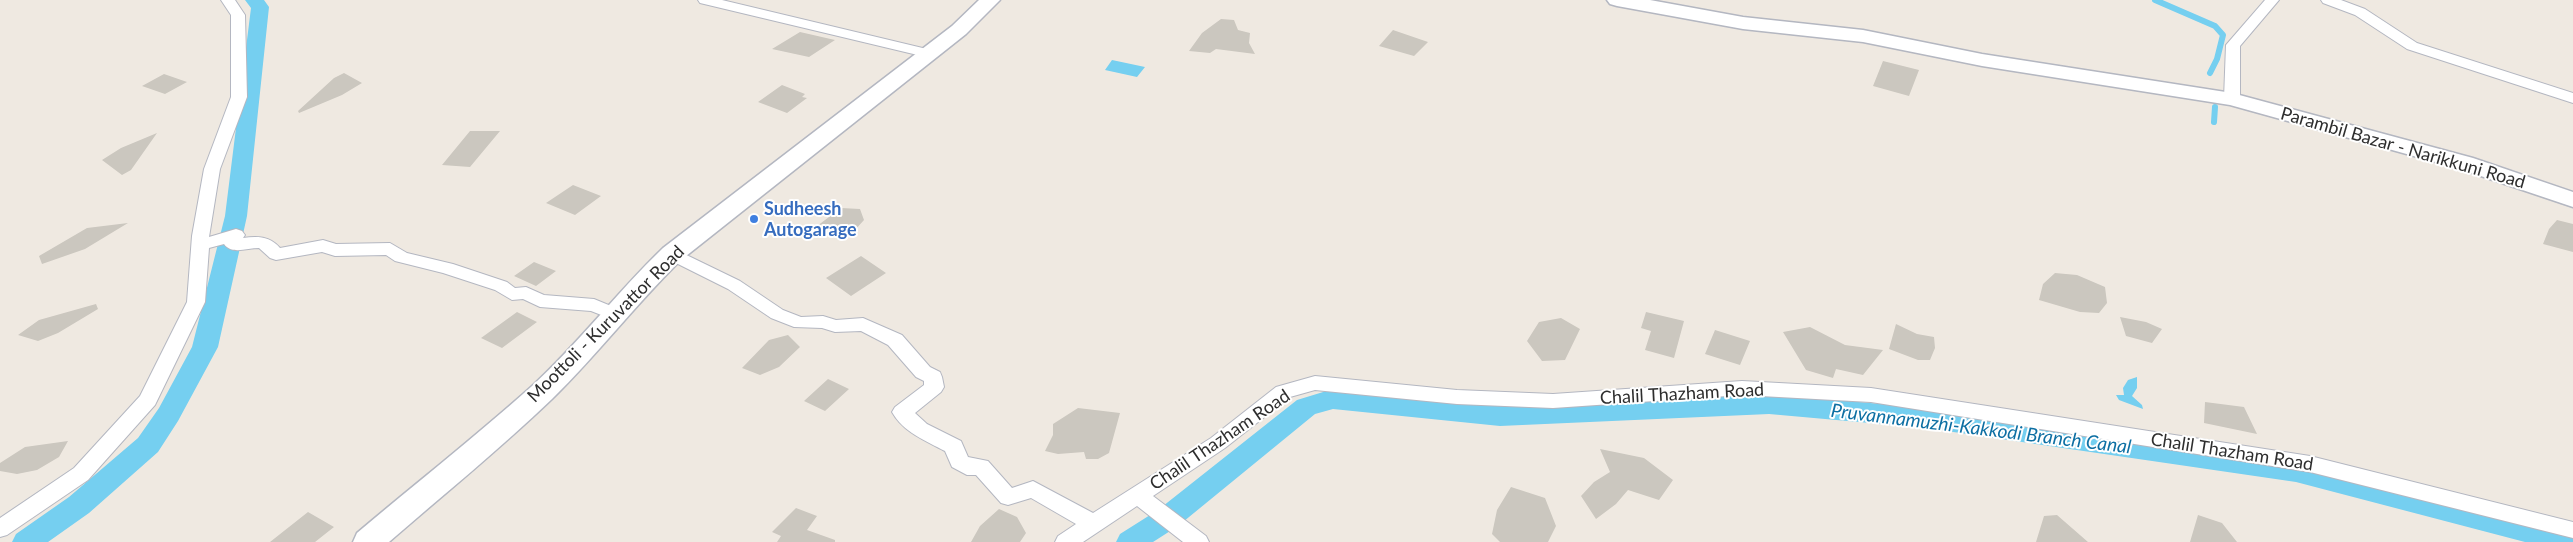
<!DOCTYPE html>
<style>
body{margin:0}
canvas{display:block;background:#efe9e1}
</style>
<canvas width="2573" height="542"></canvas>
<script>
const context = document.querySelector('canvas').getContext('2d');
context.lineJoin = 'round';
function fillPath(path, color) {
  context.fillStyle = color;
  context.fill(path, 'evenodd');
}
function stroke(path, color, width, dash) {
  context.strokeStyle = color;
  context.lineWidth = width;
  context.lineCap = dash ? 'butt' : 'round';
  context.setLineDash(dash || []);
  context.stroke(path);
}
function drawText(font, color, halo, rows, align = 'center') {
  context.font = font + ' Lato,sans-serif';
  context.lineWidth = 4;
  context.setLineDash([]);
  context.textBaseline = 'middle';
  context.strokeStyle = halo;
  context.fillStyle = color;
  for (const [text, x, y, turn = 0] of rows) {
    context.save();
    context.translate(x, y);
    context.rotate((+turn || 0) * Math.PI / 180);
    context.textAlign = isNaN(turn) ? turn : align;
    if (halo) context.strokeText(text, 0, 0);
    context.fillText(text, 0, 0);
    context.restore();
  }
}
fillPath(new Path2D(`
 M1112,60L1145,67L1137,77L1105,70Z
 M2137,377V388L2132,396L2142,405L2143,409L2119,400L2116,395H2124L2123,388L2128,380Z`), '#75cff0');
stroke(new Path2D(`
 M2155,0L2215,26L2223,35L2217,59L2210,73
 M2214,122L2215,107`), '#75cff0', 6);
fillPath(new Path2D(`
 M245,0H264L269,7L247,216L218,347L178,421L158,452L89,513L48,542H12L16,534L69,497L138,438L159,408L192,347L225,216L251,8Z
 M1333,389L1500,406L1769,394L1926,408L2296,460L2569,530L2573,532V542H2525L2296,482L1926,428L1769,414L1500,426L1333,409L1315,414L1178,526L1153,542H1116L1120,534L1158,510L1297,400Z`), '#75cff0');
fillPath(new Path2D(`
 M1221,19L1234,20L1238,30L1250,33L1249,43L1255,54L1216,49L1210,53L1189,51L1202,33Z
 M1393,30L1428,42L1414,56L1379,46Z
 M800,32L835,40L809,57L772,49Z
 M1883,61L1919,70L1909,96L1873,86Z
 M344,73L362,83L342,95L299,113L298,111L334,78Z
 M164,74L187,82L165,94L142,86Z
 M782,85L805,94L802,97L807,98L787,113L758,102Z
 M470,131H500L470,167L442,165Z
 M157,133L131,170L122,175L102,160L121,148Z
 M573,185L601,196L575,215L546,203Z
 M841,208L860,209L864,220L855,230L834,232L817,226Z
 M2557,220L2573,224V252L2543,244L2549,229Z
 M128,223L85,249L42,264L39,256L87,228Z
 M861,256L886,273L851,296L826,278Z
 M534,262L556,271L536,286L514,276Z
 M2055,273L2077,275L2105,287L2107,303L2099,313L2080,312L2039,300L2043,284Z
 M96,304L98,309L58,333L38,341L18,335L39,320Z
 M517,312L537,322L502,348L481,338Z
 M1646,312L1684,321L1674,358L1645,350L1651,331L1641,328Z
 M2120,317L2146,322L2162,329L2152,343L2126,336Z
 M1561,318L1580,329L1565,360L1542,361L1527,341L1539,322Z
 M1896,324L1917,334L1934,337L1935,348L1930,360H1918L1889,349Z
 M1810,327L1845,345L1883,350L1863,375L1836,369L1833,378L1806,370L1783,332Z
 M1715,330L1750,341L1740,365L1705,354Z
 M788,335L800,347L779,367L760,375L742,368L769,340Z
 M828,379L849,389L825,411L804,401Z
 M2205,402L2244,407L2257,434L2204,423Z
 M1078,408L1120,413L1109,453L1098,459H1086L1084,452L1058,454L1045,451L1053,435V424Z
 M68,441L59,457L37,470L17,474L0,471V463L25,447Z
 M1600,449L1644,458L1673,480L1659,500L1628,490L1616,504L1596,519L1581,496L1594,482L1610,472Z
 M1511,487L1545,498L1556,526L1548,542H1500L1492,534L1497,510Z
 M796,508L817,516L807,530L835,540V542H777L781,536L772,532Z
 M999,509L1017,517L1026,533L1020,542H971L980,526Z
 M308,512L334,527L315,542H270Z
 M2057,515L2088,542H2036L2044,516Z
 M2198,515L2222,523L2237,542H2190Z`), '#cbc7bf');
const street = new Path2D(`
 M221,0H235L245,15L247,97L220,169L209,237L236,229L242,231L245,235L243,238C257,236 270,236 280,248L323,240L336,244L390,243L407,253L453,264L507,282L515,288L526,287L544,295L594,299L611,306L624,307L627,311L624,315L609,318L591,311L540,307L523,299L512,300L495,290L443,273L395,261L386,255L335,256L322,252L276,260L270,258L259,248C247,248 232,255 224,244L209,248L205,302L155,405L88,480L7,535L0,537V518L74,468L140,396L187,302L192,236L204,169L231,97V15Z
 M698,0H722L931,50L933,53L926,57L700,3Z
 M2265,0H2279L2240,46V99L2232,104L2227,102L2224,99L2226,45Z
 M2321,0H2341L2365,9L2417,43L2573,93V103L2407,49L2355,15L2323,3Z
 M672,248L740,281L783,310L801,317L823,316L836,320L863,318L902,335L930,367L940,372L942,377L944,387L941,392L915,413L927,424L961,441L968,457L988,461L1012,488L1033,481L1093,513L1211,438L1276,387L1315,376L1457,390L1553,394L1742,381L1871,388L2310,456L2573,522V538L2310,472L1871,402L1742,395L1553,408L1457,404L1315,390L1290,397L1225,448L1153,496L1206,536L1209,542H1183L1137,506L1083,542H1055L1058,536L1076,524L1031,498L1008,505L1001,503L976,475H967L952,467L945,451C926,441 903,432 892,412L895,407L924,385V381L916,377L888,345L861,331L835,332L822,328L794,327L771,318L728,289L666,258L663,254L666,250Z`);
const secondary = new Path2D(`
 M979,0H1000L966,34L681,260C636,304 597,355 552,399C500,449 443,495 389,542H353L357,533C415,484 475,437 532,386C579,343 617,292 663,248L952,26Z
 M1607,0H1650L1743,17L1863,30L1982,54L2232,93L2473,158L2573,192V207L2457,168L2230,105L1982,66L1863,42L1743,29L1617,6L1610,4Z`);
stroke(street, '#b4b7c1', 2);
stroke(secondary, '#b4b7c1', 3);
fillPath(street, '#fff');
fillPath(secondary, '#fff');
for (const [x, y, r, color] of [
 [754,219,5,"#3f7fe0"]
]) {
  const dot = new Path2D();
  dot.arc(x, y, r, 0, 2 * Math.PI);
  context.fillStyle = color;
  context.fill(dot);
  stroke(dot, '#fff', 2);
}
drawText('18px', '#2e2e2e', '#fff', [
 ["Parambil Bazar - Narikkuni Road",2403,148,16],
 ["Moottoli - Kuruvattor Road",606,324,-45],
 ["Chalil Thazham Road",1682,394,-3],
 ["Chalil Thazham Road",1220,440,-34],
 ["Chalil Thazham Road",2232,452,9]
]);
drawText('bold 18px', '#366cbe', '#fff', [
 ["Sudheesh",764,209],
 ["Autogarage",764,230]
], 'left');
drawText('italic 19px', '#0d6fa3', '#fff', [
 ["Pruvannamuzhi-Kakkodi Branch Canal",1981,429,7]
]);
</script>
